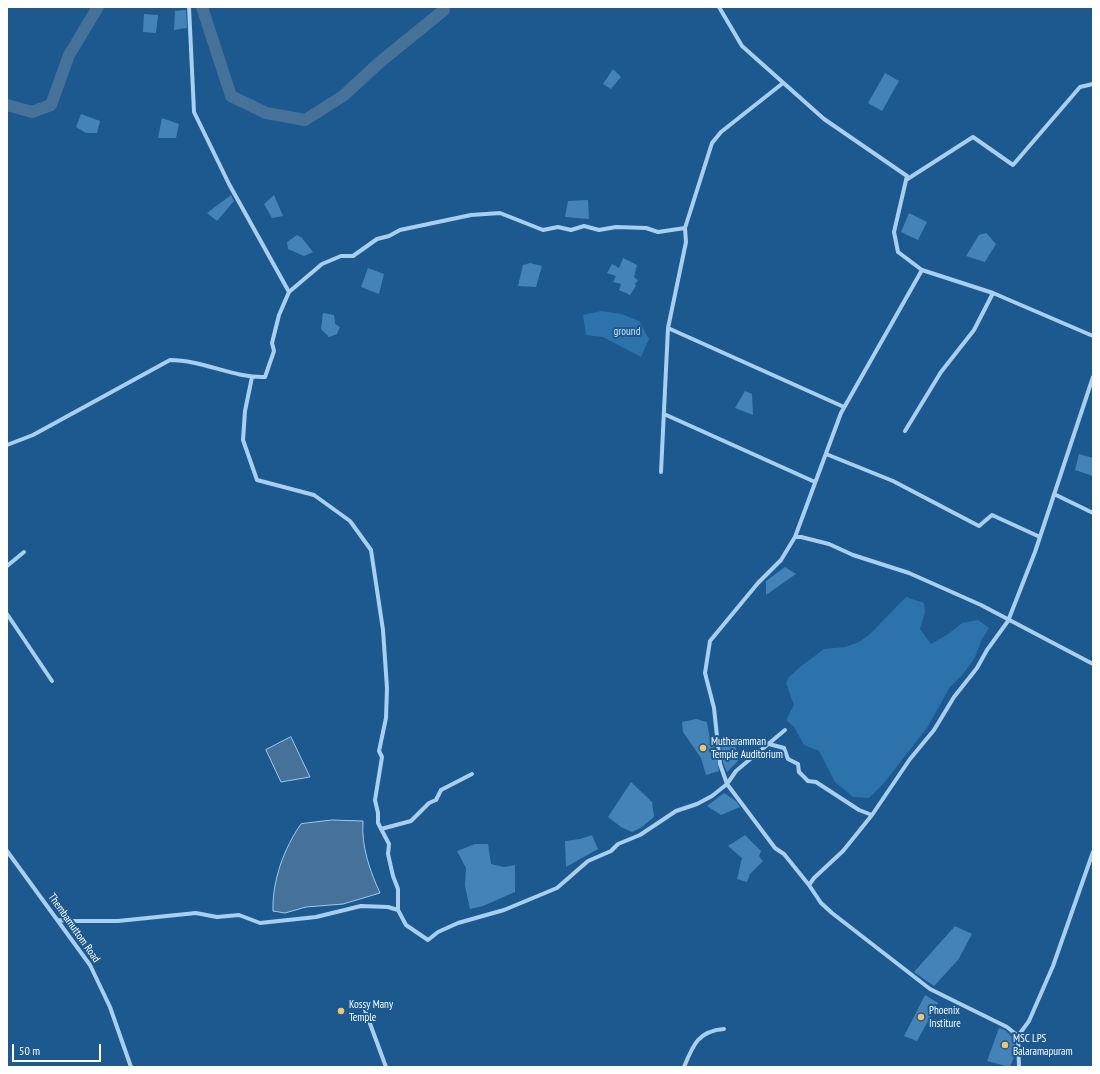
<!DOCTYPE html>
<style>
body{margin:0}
#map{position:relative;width:1100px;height:1074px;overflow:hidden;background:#1b598f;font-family:"PT Sans Narrow",sans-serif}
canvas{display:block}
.frame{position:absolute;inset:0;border:8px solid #fff;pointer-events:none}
.scale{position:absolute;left:12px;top:1044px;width:89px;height:18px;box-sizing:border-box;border:2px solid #fff;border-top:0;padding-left:5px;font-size:12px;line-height:14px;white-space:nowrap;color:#fff;-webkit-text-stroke:3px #1b598f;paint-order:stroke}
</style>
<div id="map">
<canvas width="1100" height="1074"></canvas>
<div class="frame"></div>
<div class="scale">50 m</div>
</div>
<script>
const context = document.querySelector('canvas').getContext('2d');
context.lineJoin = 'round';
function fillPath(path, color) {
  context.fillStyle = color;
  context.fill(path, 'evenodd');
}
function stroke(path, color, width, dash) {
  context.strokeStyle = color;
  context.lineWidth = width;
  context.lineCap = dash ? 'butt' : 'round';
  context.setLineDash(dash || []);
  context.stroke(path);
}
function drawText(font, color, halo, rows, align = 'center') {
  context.font = font + ' "PT Sans Narrow",sans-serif';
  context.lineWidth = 4;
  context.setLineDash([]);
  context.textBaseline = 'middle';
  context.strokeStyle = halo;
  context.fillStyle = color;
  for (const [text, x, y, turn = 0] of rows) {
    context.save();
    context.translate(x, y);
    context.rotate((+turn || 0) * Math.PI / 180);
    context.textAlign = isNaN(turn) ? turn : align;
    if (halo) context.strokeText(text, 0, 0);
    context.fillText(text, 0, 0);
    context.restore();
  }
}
fillPath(new Path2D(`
 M601,311L622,314L639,321L649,339L641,357L603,337L586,335L583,315Z
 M906,597L924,603L925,612L920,629L931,644L948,634L962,623L978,620L989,628L982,639L975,657L963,674L950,687L927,728L884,783L869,798L853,797L835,782L819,751L804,745L794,727L786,720L794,705L786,683L789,677L800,667L824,649L845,647L859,642L870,634Z`), '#2c72ab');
const water = new Path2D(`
 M291,737L310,777L281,782L266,750Z
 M332,820L363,821C361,846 370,871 380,893L343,904L306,907L285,913L273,911C272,881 284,848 301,824Z`);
fillPath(water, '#467299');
stroke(water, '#9ccbf0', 1);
stroke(new Path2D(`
 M202,7L231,96L266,113L305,120L343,96L380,62L444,10V7
 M7,105L32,112L51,105L69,55L98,7`), '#467299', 12);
fillPath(new Path2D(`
 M186,10L187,28L174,30L175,11Z
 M144,14L158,15L156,33L143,32Z
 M613,69L621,77L611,89L603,84Z
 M885,73L899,81L882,111L868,103Z
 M81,114L100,121L97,133H86L76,127Z
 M162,118L179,124L176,138H158Z
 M231,195L234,201L217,221L207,213Z
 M274,195L283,216L272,218L264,204Z
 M588,200L589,219L565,217L568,201Z
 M909,213L927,222L918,240L901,232Z
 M986,233L996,244L985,262L966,256L979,235Z
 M297,235L302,238L313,252L304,256L288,249L287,242Z
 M623,258L637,265L634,277L638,280L636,283H635L636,286L630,295L619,290L621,284L613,282L616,276L607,273L612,264L619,268Z
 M530,263L542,266L536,287L518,286L523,265Z
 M368,268L384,274L379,294L361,287Z
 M323,313L334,315L335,324L340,327L337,334L329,337L321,329Z
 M745,391L752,394L753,415L735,408Z
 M1079,454L1093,458V476L1075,470Z
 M785,567L796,574L766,595V581Z
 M696,719L707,722L711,746L714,745L719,771L706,775L701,758L683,732L682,722Z
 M735,742L738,761L727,772L723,763L721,744Z
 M631,782L652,802L654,817L642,827L632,832L621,827L608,817Z
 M724,793L736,801L740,807L721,815L707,806Z
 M592,835L598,849L566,867L565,841L580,839Z
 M745,835L761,851L759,856L763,861L750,874L747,882L737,879L742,858L728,846Z
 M475,844H488L491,864L504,867L515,865V892L483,906L470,909L465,886L466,868L457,851Z
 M955,926L972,934L958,960L934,986L914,972Z
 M925,995L938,1003L917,1041L904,1036Z
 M999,1028L1005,1030L1015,1040V1054L1010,1067L987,1061Z`), '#4483b7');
stroke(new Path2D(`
 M189,7L194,112L229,184L289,292
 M719,7L742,46L824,119L907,176L894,232L898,252L922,270L993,293L1093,336
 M906,180L973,137L1013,165L1080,87L1093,84
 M668,328L844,407
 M252,377L245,411L243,440L257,480L314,495L350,521L371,550L383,630L387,688L386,718L379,751L382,757L375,800L378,813V823L389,844L388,854L393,876L398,889V910
 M664,414L815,482
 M905,431L941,372L974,330L993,293
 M7,445L33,435L170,360C203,360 233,378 265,377L274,351L272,343L279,315L289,292L322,264L341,256H353L377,239L389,236L400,230L471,215L500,213L543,230L558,227L571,230L584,226L599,230L616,227L646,228L658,232L685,228
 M826,454L893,481L979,526L992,515L1040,537
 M661,472L668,328L686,242L685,228L712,143L721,132L783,83
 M1054,494L1093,513
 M795,537L841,413L922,270
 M7,566L24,552
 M7,614L52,681
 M785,730L736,771L727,784L775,848L784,854L809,885
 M769,744L784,748L788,759L798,764L799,772L808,781L816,782L859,810L872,815
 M381,829L411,821L429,803L436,800L441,790L472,774
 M7,851L90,965L110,1007L131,1067
 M57,920L72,921H118L196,913L217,917L239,915L260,923L316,917L361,906L388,907L398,910L406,925L428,940L438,932L458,923L504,910L557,888L588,861L611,851L618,844L640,835L676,811L697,804L712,796L727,784L720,764L714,708L705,673L710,641L758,583L781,560L795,537H801L829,544L853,555L909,573L981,605L1093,664
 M365,1010L386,1067
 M1018,1036L1029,1021L1053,966L1093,852
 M684,1067C693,1045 698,1031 724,1029
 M1019,1067L1018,1036L1007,1027L930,989L832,913L821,903L809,885L814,878L843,851L872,815L910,759L934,730L954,697L977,668L987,650L1008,621L1035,552L1093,377`), '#a9cfee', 4);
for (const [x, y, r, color] of [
 [703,748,4,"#fec367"],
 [341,1011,4,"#fec367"],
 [921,1017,4,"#fec367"],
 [1005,1045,4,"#fec367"]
]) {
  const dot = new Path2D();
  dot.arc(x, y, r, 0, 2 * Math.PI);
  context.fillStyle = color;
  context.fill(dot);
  stroke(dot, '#1b598f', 1.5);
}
drawText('11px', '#cfe7fa', '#1b598f', [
 ["ground",627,332]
]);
drawText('11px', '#fff', '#1b598f', [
 ["Mutharamman",711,742],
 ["Temple Auditorium",711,755],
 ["Kossy Many",349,1005],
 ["Temple",349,1018],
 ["Phoenix",929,1011],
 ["Institure",929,1024],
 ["MSC LPS",1013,1039],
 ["Balaramapuram",1013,1052]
], 'left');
drawText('11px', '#fff', '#1b598f', [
 ["Thembamuttom Road",74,928,55]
]);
</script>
